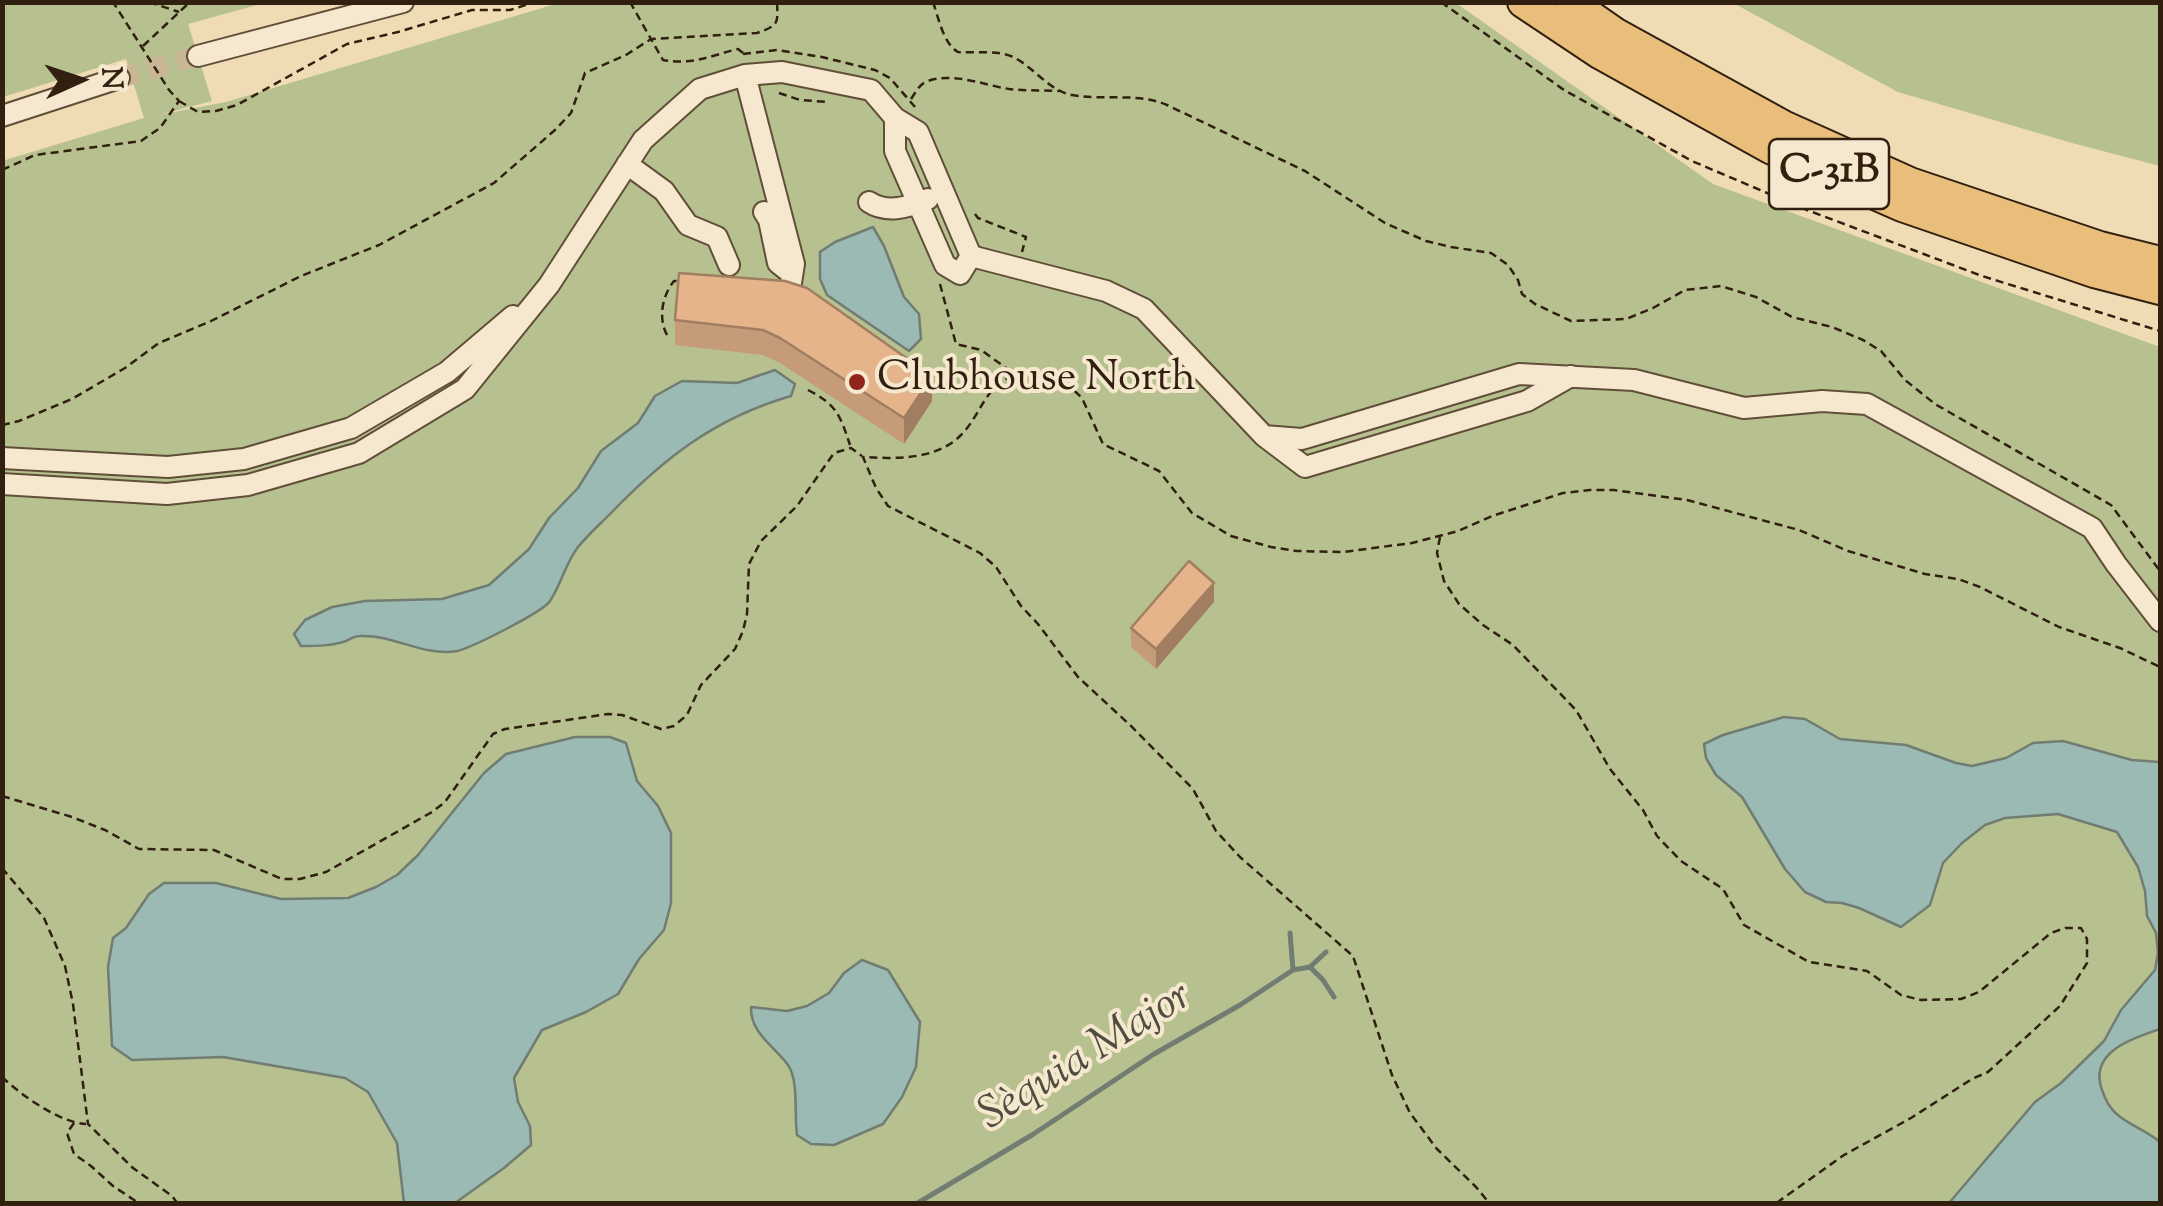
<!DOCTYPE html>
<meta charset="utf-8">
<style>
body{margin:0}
#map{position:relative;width:2163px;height:1206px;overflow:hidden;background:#efdcb4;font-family:"Sorts Mill Goudy",serif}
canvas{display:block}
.frame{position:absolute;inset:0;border:5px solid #311f10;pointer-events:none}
.north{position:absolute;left:30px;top:30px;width:100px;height:100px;-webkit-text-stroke:8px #f5e8ce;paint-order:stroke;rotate:87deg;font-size:28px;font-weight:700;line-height:40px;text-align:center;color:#311f10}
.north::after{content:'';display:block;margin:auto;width:35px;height:45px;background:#311f10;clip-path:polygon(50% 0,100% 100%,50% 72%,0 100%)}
</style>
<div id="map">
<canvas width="2163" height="1206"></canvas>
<div class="frame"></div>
<div class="north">N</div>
</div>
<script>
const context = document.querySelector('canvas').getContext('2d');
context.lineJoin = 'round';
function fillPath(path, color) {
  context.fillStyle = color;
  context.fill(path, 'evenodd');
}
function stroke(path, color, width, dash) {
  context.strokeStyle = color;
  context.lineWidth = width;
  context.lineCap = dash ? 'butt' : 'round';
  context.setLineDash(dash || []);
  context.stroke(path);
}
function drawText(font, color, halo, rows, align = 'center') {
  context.font = font + ' "Sorts Mill Goudy",serif';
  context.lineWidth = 8;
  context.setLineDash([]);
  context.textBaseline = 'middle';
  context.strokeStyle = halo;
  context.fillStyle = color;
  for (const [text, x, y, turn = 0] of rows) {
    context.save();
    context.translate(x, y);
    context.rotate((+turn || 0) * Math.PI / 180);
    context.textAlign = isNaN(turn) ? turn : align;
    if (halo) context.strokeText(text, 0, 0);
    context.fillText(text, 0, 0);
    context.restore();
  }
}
fillPath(new Path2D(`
 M3,3H264L188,24L212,101L158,115L226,102L559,3H1456L1713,184L2160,347V1203H3L2,161L144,118L126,59L3,97Z
 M1733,3H2160V166L2072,143L1898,92Z`), '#b6c18f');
const water = new Path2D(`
 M873,227L884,246L904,297L919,314L921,339L909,351L827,295L820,279V252L835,242Z
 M775,370L795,384L791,396C715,418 664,458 610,514C599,525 587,536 578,547C565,564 561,585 550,601C543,612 471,648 457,651C423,657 393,634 360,636C353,636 353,638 346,641C332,646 316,646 301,646L294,634L305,620L332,607L365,601L442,599L489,585L529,549L549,518L578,488L601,451L638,423L655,396L682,381L737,383Z
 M1784,717L1805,719L1840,739L1906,745L1956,763L1972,766L2006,758L2033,743L2063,741L2132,760L2160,762V1029C2133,1038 2088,1052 2102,1090C2106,1101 2110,1109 2119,1116C2132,1126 2148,1132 2160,1142V1203H1949L2035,1102L2061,1083L2104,1041L2121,1010L2155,970L2158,953L2156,933L2147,916L2145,891L2138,867L2117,832L2058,814L2005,818L1985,825L1962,843L1943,863L1930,905L1901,927L1859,908L1842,903L1826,902L1805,892L1785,869L1742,797L1716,775L1706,758L1704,744L1723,735Z
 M575,737H610L626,743L637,781L658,806L671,833V903L664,930L639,959L618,994L586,1012L542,1030L514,1078L518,1102L530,1126L531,1145L504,1168L455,1203H404L397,1143L368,1092L345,1078L223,1057L132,1060L112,1046L108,967L113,938L126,928L149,894L164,883H216L281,899L348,898L376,887L397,875L418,855L484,773L506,754Z
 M862,960L888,970L920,1022L916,1067L902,1097L883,1124L834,1145L811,1144L797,1135C794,1114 799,1081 788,1065C774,1046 750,1033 751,1007L787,1011L807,1006L829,993L844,973Z`);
fillPath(water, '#9bbab3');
stroke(water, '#717c72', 2.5);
stroke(new Path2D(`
 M1290,933L1293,970
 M1310,967L1326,952
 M916,1204L1032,1135L1154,1054L1240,1005L1293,970L1310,967L1323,980L1334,997`), '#717c72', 5);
stroke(new Path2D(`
 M119,78L198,56`), '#c9b693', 20, [20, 10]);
const minor = new Path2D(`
 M198,56L403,2
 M745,75L794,264L788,302
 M2,116L119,78
 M895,118L918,132L971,256L960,274L945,265L895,151Z
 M627,164L664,191L688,225L717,237L729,265
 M869,202C887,214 909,207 928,199
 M764,212L769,220L778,263L792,274
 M971,256L1106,291L1144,309L1264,436
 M1571,376L1527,401L1305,467L1264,436L1302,439L1519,374L1634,380L1744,408L1822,401L1867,404L2092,528L2116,564L2160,621
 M2,458L168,467L244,459L351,428L447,372L513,316
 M2,484L167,494L248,485L359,453L465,389L549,285L643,140L700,89L745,75L782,72L871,90L895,118`);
const highway = new Path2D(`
 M1523,2L1601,54L1770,148L1902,206L2094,272L2160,289
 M1570,2L1616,34L1783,126L1910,183L2100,247L2160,262`);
stroke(minor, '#604e39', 24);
stroke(highway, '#311f10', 34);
stroke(new Path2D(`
 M149,2L179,12
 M933,2C939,19 943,43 958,52C974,53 998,50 1013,57C1034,67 1049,91 1072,95C1104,101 1137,92 1167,105L1305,171L1385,223L1426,241L1451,247L1491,253L1508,265L1518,280L1522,294L1535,304L1571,321L1626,319L1653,308L1685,290L1721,286L1756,297L1792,317L1832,327L1863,340L1881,351L1905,380L1935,404L2111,505L2160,571
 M1441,2L1564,90L1692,161L1807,210L1982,276L2160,331
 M2159,2L2160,4
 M143,46L190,2
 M743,53L738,49C709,56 694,65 663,60L651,39L757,33C779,25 778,24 777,2
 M743,54L777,50L822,57L875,70L890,78L915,107
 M779,93L800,100L829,102
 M911,99C916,92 919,84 928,81C953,72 984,85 1009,89C1025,91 1042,90 1059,91
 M179,101L198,112L216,111L237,105L347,44L398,32L472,10H510L535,2
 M2,170L35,155L141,141L160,128L179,101L169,90L113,2
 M975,214L978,218L1026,237L1022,252
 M940,284L956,344L981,350L1016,375L1040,372L1065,382L1082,398L1103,444L1159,471L1192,513L1231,536L1271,547L1296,551L1343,552L1412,543L1458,531L1492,516L1563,493L1590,490H1614L1687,500L1799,530L1848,551L1925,574L1958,579L1980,587L2059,627L2120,648L2160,667
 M667,335C658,318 662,296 674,281H679
 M1013,376C984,387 981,415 961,435C937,460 895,459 863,457L876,488L888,506L980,553L996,567L1021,606L1038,624L1078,677L1130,725L1193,789L1216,831L1240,857L1353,956L1392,1075L1410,1113L1437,1149L1476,1187L1490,1204
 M808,390C837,405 840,415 850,445
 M2,425L19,421L72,399L125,368L159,343L211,321L301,276L379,245L494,183L555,130L571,113L585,73L626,55L651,39L630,2
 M1440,537L1437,553L1444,581L1459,604L1483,625L1513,645L1576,710L1610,769L1643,810L1657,836L1681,861L1723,889L1744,925L1809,962L1867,971L1901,995L1921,1000L1961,999L1979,992L2051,933L2065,928H2081L2087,939V963L2060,1006L1988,1072L1972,1079L1911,1118L1844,1155L1775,1204
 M2,796L72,817L105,830L139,849L214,850L282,879H300L326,872L432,812L445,802L493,734L505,729L608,714L622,715L661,729L674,726L687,715L701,685L735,649L743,631L747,614L749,564L761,541L797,506L834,453L851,448L862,456
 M2,868L44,918L65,966L73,1004L88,1124L133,1168L172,1196L178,1204
 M2,1077C21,1095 60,1123 86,1124
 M74,1123L67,1133L74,1154L91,1166L113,1186L140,1204`), '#311f10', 2.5, [8, 5]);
stroke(minor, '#f5e8ce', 20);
stroke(highway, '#e8be7a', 30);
fillPath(new Path2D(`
 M807,288L932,401L904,444L780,363L763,355L675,345V320Z
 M1214,602L1156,669L1131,647V628Z`), '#c69b78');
fillPath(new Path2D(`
 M932,376V401L904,444V418Z
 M1214,583V602L1156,669V649Z`), '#a17e61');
const building = new Path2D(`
 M679,273L785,281L807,288L932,376L904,418L780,338L763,330L675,320Z
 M1189,561L1214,583L1156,649L1131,628Z`);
fillPath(building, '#e6b48b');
stroke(building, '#a17e61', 2.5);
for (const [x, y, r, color] of [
 [857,382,10,"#8f2418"]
]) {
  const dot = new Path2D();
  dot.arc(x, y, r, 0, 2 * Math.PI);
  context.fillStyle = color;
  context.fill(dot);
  stroke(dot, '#f5e8ce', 4);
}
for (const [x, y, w] of [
 [1829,174,120]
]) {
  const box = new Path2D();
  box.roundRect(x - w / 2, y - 35, w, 70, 8);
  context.fillStyle = '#f5e8ce';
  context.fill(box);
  stroke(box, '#311f10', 2.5);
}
drawText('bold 40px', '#311f10', null, [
 ["C-31B",1829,174]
]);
drawText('42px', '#311f10', '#f5e8ce', [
 ["Clubhouse North",877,382]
], 'left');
drawText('italic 45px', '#514e41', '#f5e8ce', [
 ["Sèquia Major",1087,1059,-32]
]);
</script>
